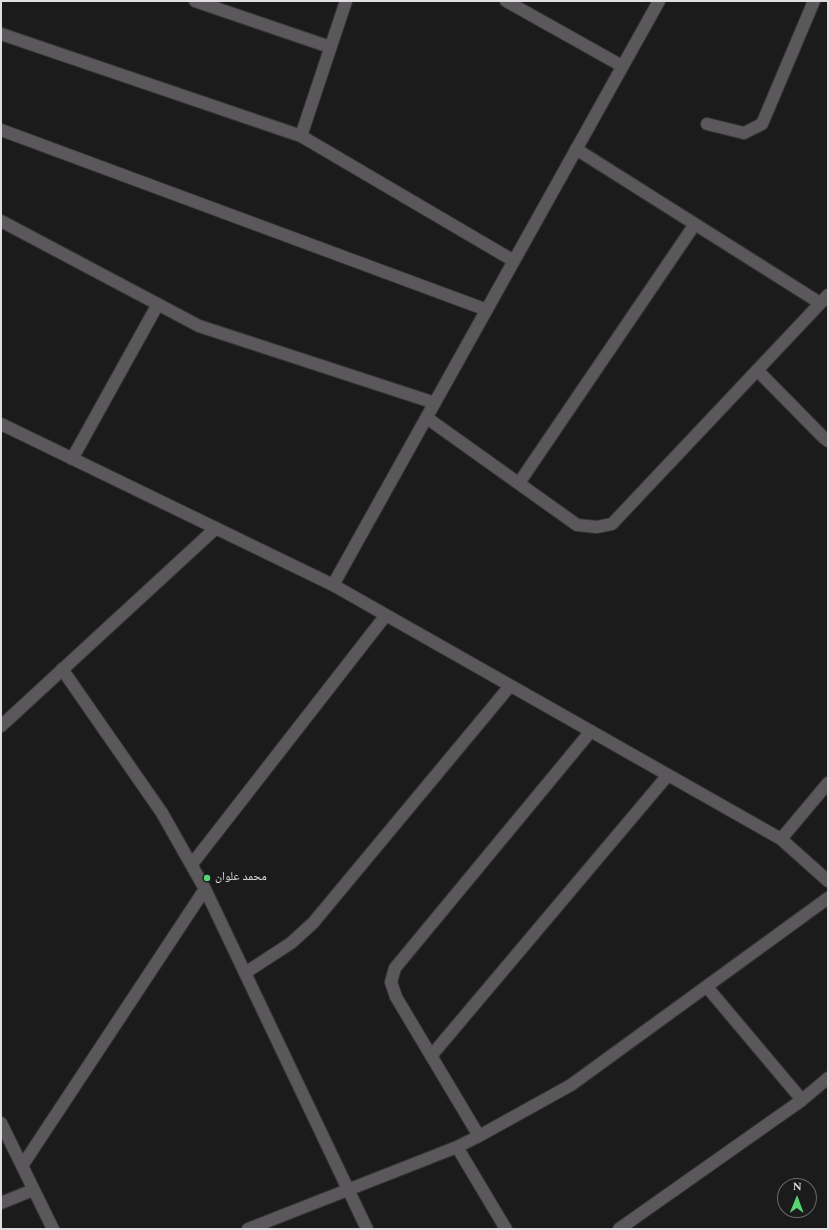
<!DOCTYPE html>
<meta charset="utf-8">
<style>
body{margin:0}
#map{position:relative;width:829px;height:1230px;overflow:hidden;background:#1c1b1c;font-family:Spectral,serif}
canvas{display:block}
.frame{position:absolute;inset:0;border:2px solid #e0dee0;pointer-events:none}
.north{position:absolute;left:777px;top:1178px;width:40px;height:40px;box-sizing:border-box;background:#1c1b1c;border:1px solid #6a696a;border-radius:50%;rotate:1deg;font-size:11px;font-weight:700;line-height:16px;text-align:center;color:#e0dee0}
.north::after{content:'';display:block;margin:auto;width:14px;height:18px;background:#55d672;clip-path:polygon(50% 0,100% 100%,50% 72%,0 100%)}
</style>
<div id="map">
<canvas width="829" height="1230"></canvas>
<div class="frame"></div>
<div class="north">N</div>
</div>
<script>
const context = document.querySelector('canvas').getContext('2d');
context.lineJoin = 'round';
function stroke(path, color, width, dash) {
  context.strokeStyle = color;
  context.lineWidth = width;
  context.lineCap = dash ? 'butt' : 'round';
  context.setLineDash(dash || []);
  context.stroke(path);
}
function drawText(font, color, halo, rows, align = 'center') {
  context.font = font + ' Spectral,"Noto Naskh Arabic",serif';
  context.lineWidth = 4;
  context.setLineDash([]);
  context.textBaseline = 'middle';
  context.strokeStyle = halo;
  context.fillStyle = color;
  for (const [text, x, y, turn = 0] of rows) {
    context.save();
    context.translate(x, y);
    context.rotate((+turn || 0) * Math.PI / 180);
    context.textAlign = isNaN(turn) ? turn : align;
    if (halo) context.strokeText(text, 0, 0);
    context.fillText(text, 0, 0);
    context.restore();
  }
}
const minor = new Path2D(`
 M195,1L330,47
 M506,1L622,66
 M1,34L301,136L514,261
 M707,124L744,133L762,124L814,1
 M1,130L487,310
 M301,136L346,1
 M576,149L820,303
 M1,221L199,326L435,403
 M757,370L824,438L828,441
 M427,418L577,525L597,527L612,524L828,295
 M1,424L333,585L781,839L828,881
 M72,459L158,304
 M519,483L695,224
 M333,585L659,1
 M62,669L162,813L205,889L367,1229
 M1,726L216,528
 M781,839L828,783
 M192,864L386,615
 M245,973L291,943L313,923L510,686
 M707,987L802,1100
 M431,1056L668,775
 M1,1123L53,1229
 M479,1136L396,997L391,982L395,968L591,731
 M457,1147L506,1229
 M22,1166L205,889
 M1,1203L33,1190
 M248,1229L457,1147L479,1136L571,1085L828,898
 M619,1229L802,1100L828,1078`);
stroke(minor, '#373637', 14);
stroke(minor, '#5a585a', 12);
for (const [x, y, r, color] of [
 [207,878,4,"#55d672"]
]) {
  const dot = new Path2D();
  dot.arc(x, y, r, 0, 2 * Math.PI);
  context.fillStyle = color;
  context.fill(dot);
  stroke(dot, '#1c1b1c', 1.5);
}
drawText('12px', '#e0dee0', '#1c1b1c', [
 ["محمد علوان",215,878]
], 'left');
</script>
